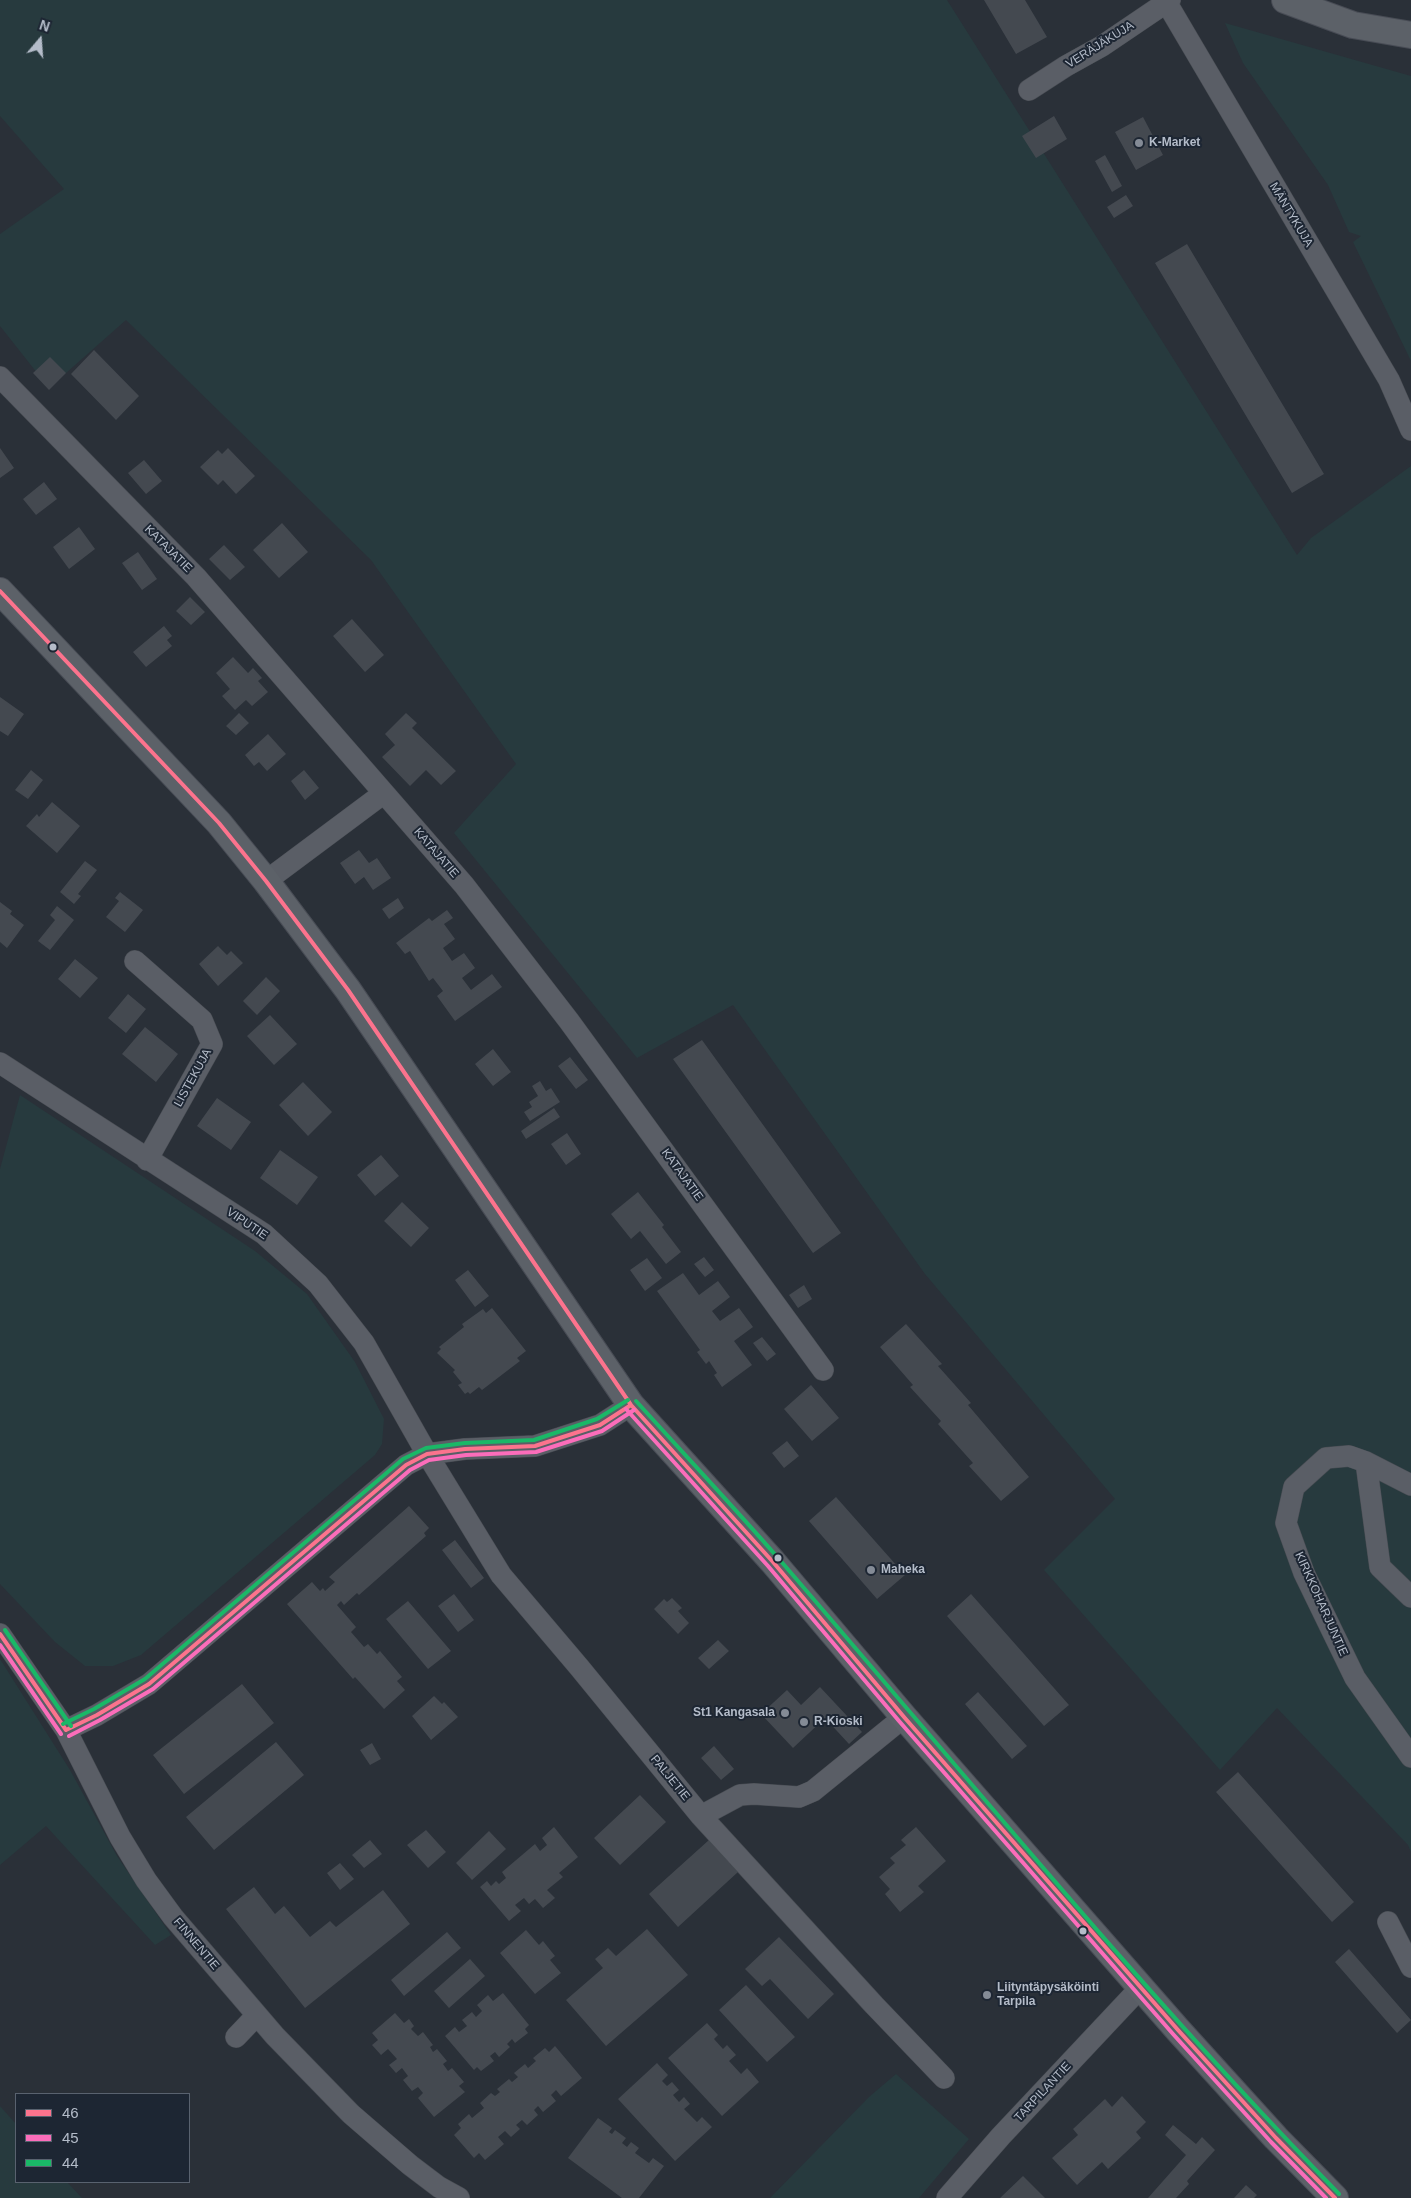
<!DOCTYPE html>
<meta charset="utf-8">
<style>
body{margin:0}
#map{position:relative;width:1411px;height:2198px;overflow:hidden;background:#2a3038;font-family:Arial,sans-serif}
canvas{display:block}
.legend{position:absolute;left:15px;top:2093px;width:175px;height:90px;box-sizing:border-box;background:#1d2633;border:1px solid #59626f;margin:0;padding:6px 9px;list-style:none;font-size:15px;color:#b4bcc9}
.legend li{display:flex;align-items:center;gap:10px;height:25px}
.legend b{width:25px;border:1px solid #59626f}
.north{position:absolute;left:15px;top:15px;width:50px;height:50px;-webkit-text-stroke:4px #1d2633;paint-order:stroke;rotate:18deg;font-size:14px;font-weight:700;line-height:20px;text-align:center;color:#b4bcc9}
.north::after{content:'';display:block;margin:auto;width:18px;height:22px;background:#b4bcc9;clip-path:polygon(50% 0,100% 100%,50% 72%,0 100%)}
</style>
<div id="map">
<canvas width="1411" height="2198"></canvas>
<ul class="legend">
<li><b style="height:6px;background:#fc738d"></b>46</li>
<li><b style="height:6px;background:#fb6dba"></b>45</li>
<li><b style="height:6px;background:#1ab867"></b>44</li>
</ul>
<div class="north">N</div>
</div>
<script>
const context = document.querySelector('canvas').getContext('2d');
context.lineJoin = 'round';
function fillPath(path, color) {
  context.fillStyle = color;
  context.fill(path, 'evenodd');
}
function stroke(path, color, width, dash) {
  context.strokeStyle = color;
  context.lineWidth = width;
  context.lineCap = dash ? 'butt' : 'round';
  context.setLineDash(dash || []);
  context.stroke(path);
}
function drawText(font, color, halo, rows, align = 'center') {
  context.font = font + ' Arial,sans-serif';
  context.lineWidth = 4;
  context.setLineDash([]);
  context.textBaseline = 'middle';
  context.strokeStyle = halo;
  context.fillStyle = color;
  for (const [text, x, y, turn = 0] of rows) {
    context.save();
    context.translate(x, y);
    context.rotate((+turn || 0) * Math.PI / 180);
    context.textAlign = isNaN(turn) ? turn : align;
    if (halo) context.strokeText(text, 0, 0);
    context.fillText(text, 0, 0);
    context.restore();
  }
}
fillPath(new Path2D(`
 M0,0H947L1297,555L1311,538L1411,466V1852L1408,1845L1277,1708L1220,1770L1044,1570L1115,1499L925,1274L733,1005L637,1058L454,833L516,764L371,560L126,320L49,388L0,326V234L64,189L0,116Z
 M1225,23L1411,76V361L1353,242L1361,236L1349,232L1328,185L1243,63Z
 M20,1095L255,1251L307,1294L355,1362L384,1419L382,1444L375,1455L141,1655L113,1666H85L55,1642L0,1584V1169Z
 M0,1659L70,1770L117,1856L171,1935L155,1945L46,1826L0,1865Z
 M896,2074L969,2139L919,2198H770L869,2097Z
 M0,2106L16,2124V2182H67L82,2198H0Z`), '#273a3e');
fillPath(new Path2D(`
 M984,0H1025L1047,37L1016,54Z
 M1054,116L1067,139L1036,158L1022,136Z
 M1143,117L1163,155L1136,170L1115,132Z
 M1105,155L1122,186L1112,192L1095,161Z
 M1126,195L1133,206L1114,218L1107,207Z
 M1187,244L1324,474L1292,493L1155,263Z
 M94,350L139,396L116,420L71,374Z
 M50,357L66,373L49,390L33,373Z
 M0,448L14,468L0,478Z
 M228,448L255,476L236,494L223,480L218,485L200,467L218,450L222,454Z
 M144,460L162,481L146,494L128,473Z
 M44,482L57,499L36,515L23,499Z
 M282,523L308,552L279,578L253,550Z
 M79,527L95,549L69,569L53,547Z
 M224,545L245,567L230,580L209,559Z
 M138,552L157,579L142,590L122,563Z
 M190,597L205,612L191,625L176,611Z
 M352,619L384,655L365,672L333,636Z
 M164,626L172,636L167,640L172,646L146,667L133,652Z
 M233,657L248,673L253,668L262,678L258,681L268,692L252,706L246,700L235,710L222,696L230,689L216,673Z
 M0,697L24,714L8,736L0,731Z
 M239,713L249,723L236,735L226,726Z
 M406,713L417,723L412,728L456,771L441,785L426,770L410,786L382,757L395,745L385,734Z
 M268,734L286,754L267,771L259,762L254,766L245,755Z
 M31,770L43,780L28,799L15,790Z
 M304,770L319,788L305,800L291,781Z
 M52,802L80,826L57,853L26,826L37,814L39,817Z
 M359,850L369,863L377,858L391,878L373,890L364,877L355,884L340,863Z
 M85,861L97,870L78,894L81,896L74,904L60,892Z
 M120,892L143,910L125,932L106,917L119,901L115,898Z
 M398,898L404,908L389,919L382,909Z
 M0,902L12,911L10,914L24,925L7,948L0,942Z
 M57,906L74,920L50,950L38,941L55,920L50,915Z
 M447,910L453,918L444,924L455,939L443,948L452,961L464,953L475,968L462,978L471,990L492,974L502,987L455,1021L437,996L443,991L433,978L429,981L410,951L405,954L396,943L429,918L432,921Z
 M218,946L227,955L231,951L243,963L218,986L199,964Z
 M75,959L98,978L80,998L58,979Z
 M266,977L280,991L257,1015L243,1001Z
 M128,994L146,1009L126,1033L108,1018Z
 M270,1015L297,1044L274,1065L247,1036Z
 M145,1027L178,1054L156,1082L122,1054Z
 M702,1040L841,1233L813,1253L673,1059Z
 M493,1049L511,1072L493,1086L475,1064Z
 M570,1057L588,1080L576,1089L558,1066Z
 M540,1081L546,1091L551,1088L560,1102L530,1121L524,1112L532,1107L529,1102L538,1096L532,1086Z
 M303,1082L332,1112L308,1136L279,1105Z
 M217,1098L251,1122L231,1150L197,1126Z
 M554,1108L560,1117L526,1139L521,1131Z
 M567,1133L581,1154L566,1165L551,1144Z
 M280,1150L318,1177L297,1205L260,1178Z
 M381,1155L399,1176L375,1196L357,1175Z
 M638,1192L664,1225L662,1227L681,1252L666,1264L640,1231L631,1239L611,1214Z
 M402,1202L429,1228L411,1247L384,1221Z
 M704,1257L714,1270L705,1277L694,1264Z
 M647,1258L662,1278L645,1291L630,1270Z
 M468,1270L489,1296L475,1307L455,1280Z
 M683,1273L699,1295L718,1281L730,1297L712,1311L720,1321L739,1308L753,1327L734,1341L752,1365L722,1387L714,1375L717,1373L709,1361L706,1364L697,1352L700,1350L657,1291Z
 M804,1285L812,1299L798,1308L789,1295Z
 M492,1308L526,1351L517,1358L520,1361L482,1390L479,1387L470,1394L468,1392L465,1394L458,1385L462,1383L453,1372L455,1370L437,1353L441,1349L439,1347L464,1327L462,1324L483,1309L486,1313Z
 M906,1324L942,1364L938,1366L971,1403L968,1405L1029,1477L1001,1501L969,1466L973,1463L938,1424L941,1421L910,1387L913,1385L880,1347Z
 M762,1337L776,1354L767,1361L753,1343Z
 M811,1385L839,1418L812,1441L784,1409Z
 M787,1441L799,1456L784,1468L772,1453Z
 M836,1497L905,1575L877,1599L809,1521Z
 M409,1506L429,1528L424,1533L426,1536L359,1595L357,1593L344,1605L341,1601L337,1605L356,1627L351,1632L364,1647L368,1644L377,1654L380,1651L402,1677L397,1681L405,1690L384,1709L355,1677L353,1679L287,1604L312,1582L320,1591L323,1588L325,1591L335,1582L329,1577Z
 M455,1540L484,1578L471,1588L442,1550Z
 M454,1594L474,1620L458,1632L438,1606Z
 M971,1594L1069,1705L1044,1726L947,1616Z
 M672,1598L682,1608L678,1611L689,1623L678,1634L654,1609L664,1599L667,1602Z
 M408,1601L451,1651L428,1669L386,1619Z
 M718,1640L729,1651L709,1669L698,1658Z
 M242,1684L274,1723L184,1794L153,1755Z
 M820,1687L862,1732L849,1744L825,1718L793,1748L761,1714L787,1690L801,1705Z
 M978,1692L1027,1746L1012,1759L965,1704Z
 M434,1696L442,1704L444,1702L458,1717L431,1740L412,1716Z
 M276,1742L304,1775L214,1850L186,1817Z
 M372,1743L381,1759L370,1765L360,1750Z
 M714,1746L734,1769L721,1780L701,1758Z
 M1238,1772L1354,1902L1332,1922L1216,1792Z
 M640,1795L666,1822L620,1865L594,1838Z
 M554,1827L578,1857L559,1873L563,1877L547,1890L555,1898L543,1908L535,1899L529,1904L524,1898L515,1905L521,1911L509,1921L480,1887L487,1881L491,1886L496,1881L499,1884L506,1878L502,1872L535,1844L540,1851L547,1845L542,1838Z
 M916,1827L946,1861L918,1886L924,1892L900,1912L885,1894L890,1889L879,1877L895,1863L890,1858L906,1845L901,1840Z
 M426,1830L446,1852L428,1868L407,1845Z
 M489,1831L506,1849L472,1880L456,1863Z
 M370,1840L382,1854L364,1868L352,1855Z
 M709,1840L738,1872L678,1927L649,1894Z
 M340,1863L354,1879L340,1890L327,1873Z
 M254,1887L275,1914L284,1906L310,1937L330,1921L336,1927L383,1890L410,1924L305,2008L226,1909Z
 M647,1929L688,1975L606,2046L566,2000L603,1968L595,1959L608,1948L616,1956Z
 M526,1930L539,1945L543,1941L555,1956L550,1960L561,1973L535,1994L500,1953Z
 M447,1932L461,1948L404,1996L391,1980Z
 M779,1937L834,1994L808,2019L770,1979L762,1986L745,1969Z
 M1349,1949L1411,2020L1397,2033L1335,1962Z
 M470,1959L485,1976L449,2008L434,1991Z
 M746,1985L795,2037L767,2062L719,2010Z
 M503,1993L529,2025L525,2029L528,2033L515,2043L512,2039L507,2044L510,2047L499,2057L495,2052L490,2056L494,2061L481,2071L477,2067L474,2070L445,2036L455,2027L459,2032L467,2026L462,2020L472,2012L476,2017L482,2011L477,2005L488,1995L493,2001Z
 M395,2013L404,2023L409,2019L414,2026L411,2029L418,2036L423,2032L433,2045L430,2047L433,2052L437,2049L447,2061L443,2064L448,2071L452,2068L464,2082L459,2086L465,2092L434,2117L418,2098L423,2093L418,2087L412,2091L403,2080L408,2076L402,2068L396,2073L389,2065L397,2059L388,2049L381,2055L372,2045L378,2040L372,2033Z
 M707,2023L718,2035L714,2039L723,2049L727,2045L736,2055L729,2061L741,2074L747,2068L759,2082L722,2116L668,2058Z
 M555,2046L582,2078L561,2096L556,2090L551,2095L556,2101L543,2112L538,2106L534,2110L538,2115L527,2125L522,2120L516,2125L520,2129L511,2137L505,2131L498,2137L504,2144L485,2160L479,2153L474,2158L454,2135L461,2128L458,2124L469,2114L472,2118L484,2108L480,2103L491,2093L495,2096L500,2092L497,2089L509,2079L512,2082L518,2077L514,2073L525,2064L528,2068L536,2061L533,2058L545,2048L549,2052Z
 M657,2063L668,2075L662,2081L667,2086L672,2082L679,2090L673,2095L679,2102L684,2097L690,2104L684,2109L697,2122L702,2117L712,2127L675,2161L618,2099Z
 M1122,2096L1146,2122L1136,2132L1141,2138L1108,2169L1102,2162L1077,2185L1052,2158L1078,2135L1073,2129L1105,2099L1112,2107Z
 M598,2118L612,2128L609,2132L612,2134L615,2130L626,2138L622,2143L627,2147L631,2142L639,2148L635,2153L649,2163L653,2158L664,2166L639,2198H622L568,2158Z
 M1173,2125L1196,2144L1202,2137L1215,2150L1187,2181L1189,2184L1176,2198H1148L1186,2155L1165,2135Z
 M1023,2176L1045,2198H1000Z
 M1246,2185L1257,2195L1254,2198H1234Z`), '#444950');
const minor = new Path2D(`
 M1165,0L1389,380L1411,430
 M1029,90L1066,66L1102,46L1170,0
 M0,377L196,577L464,885L569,1021L823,1370
 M266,881L384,793
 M135,961L202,1020L212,1044L147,1160
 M0,1063L264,1234L318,1284L364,1343L427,1454L501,1575L579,1667L701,1816L874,2005L944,2078
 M1366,1462L1380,1567L1411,1597
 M1411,1485L1366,1462L1349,1456L1326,1458L1294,1487L1286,1523L1304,1573L1355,1678L1411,1757
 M0,1634L66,1730L120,1837L146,1880L173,1917L275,2036L351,2114L410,2165L439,2187L459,2198
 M66,1730L97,1715L149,1684L406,1465L427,1454L465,1449L535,1446L600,1425L631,1405
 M701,1816L740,1795L754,1794L799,1797L813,1791L904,1717
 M1388,1922L1411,1967
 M236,2037L257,2015
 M947,2198L1001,2136L1141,1987`);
const major = new Path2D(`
 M1285,0L1353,25L1411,35
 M0,591L219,823L266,881L348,990L631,1405L773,1562L904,1717L1178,2030L1276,2138L1335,2198`);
stroke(minor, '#484c53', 22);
stroke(major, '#484c55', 28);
stroke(minor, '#5a5e66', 21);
stroke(major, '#5c6168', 26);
stroke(new Path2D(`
 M0,591L219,823L266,881L348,990L631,1405L773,1562L904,1717L1178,2030L1276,2138L1335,2198
 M0,1634L66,1730
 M66,1730L97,1715L149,1684L406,1465L427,1454L465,1449L535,1446L600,1425L631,1405`), '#fc738d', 4);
stroke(new Path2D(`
 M626,1409L768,1566L899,1721L1173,2034L1271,2142L1326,2198
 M0,1645L61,1734
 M69,1736L100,1720L153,1689L410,1470L429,1460L466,1455L536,1452L602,1431L634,1410`), '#fb6dba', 4);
stroke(new Path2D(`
 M636,1401C683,1453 732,1505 779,1559C963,1772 1142,1992 1339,2194
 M5,1630L71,1726
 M63,1724L94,1709L145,1679L403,1459L426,1448L465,1443L534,1440L597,1419L628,1400`), '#1ab867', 4);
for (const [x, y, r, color] of [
 [1139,143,5,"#848b96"],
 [53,647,4.5,"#b4bcc9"],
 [778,1558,4.5,"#b4bcc9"],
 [871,1570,5,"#848b96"],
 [785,1713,5,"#848b96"],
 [804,1722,5,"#848b96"],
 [1083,1931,4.5,"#b4bcc9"],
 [987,1995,5,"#848b96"]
]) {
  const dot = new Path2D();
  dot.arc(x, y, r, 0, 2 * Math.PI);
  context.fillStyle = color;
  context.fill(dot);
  stroke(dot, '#1d2633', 2);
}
drawText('12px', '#b4bcc9', '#1d2633', [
 ["VERÄJÄKUJA",1100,45,-32],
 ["MÄNTYKUJA",1291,215,59],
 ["KATAJATIE",168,549,45],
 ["KATAJATIE",436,853,49],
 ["LISTEKUJA",193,1078,-61],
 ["KATAJATIE",682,1175,54],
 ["VIPUTIE",247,1224,34],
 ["KIRKKOHARJUNTIE",1321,1604,66],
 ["PALJETIE",670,1778,51],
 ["FINNENTIE",196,1944,50],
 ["TARPILANTIE",1043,2092,-47]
]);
drawText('bold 12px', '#b4bcc9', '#1d2633', [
 ["K-Market",1149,143],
 ["Maheka",881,1570],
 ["St1 Kangasala",775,1713,"right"],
 ["R-Kioski",814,1722],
 ["Liityntäpysäköinti",997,1988],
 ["Tarpila",997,2002]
], 'left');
</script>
